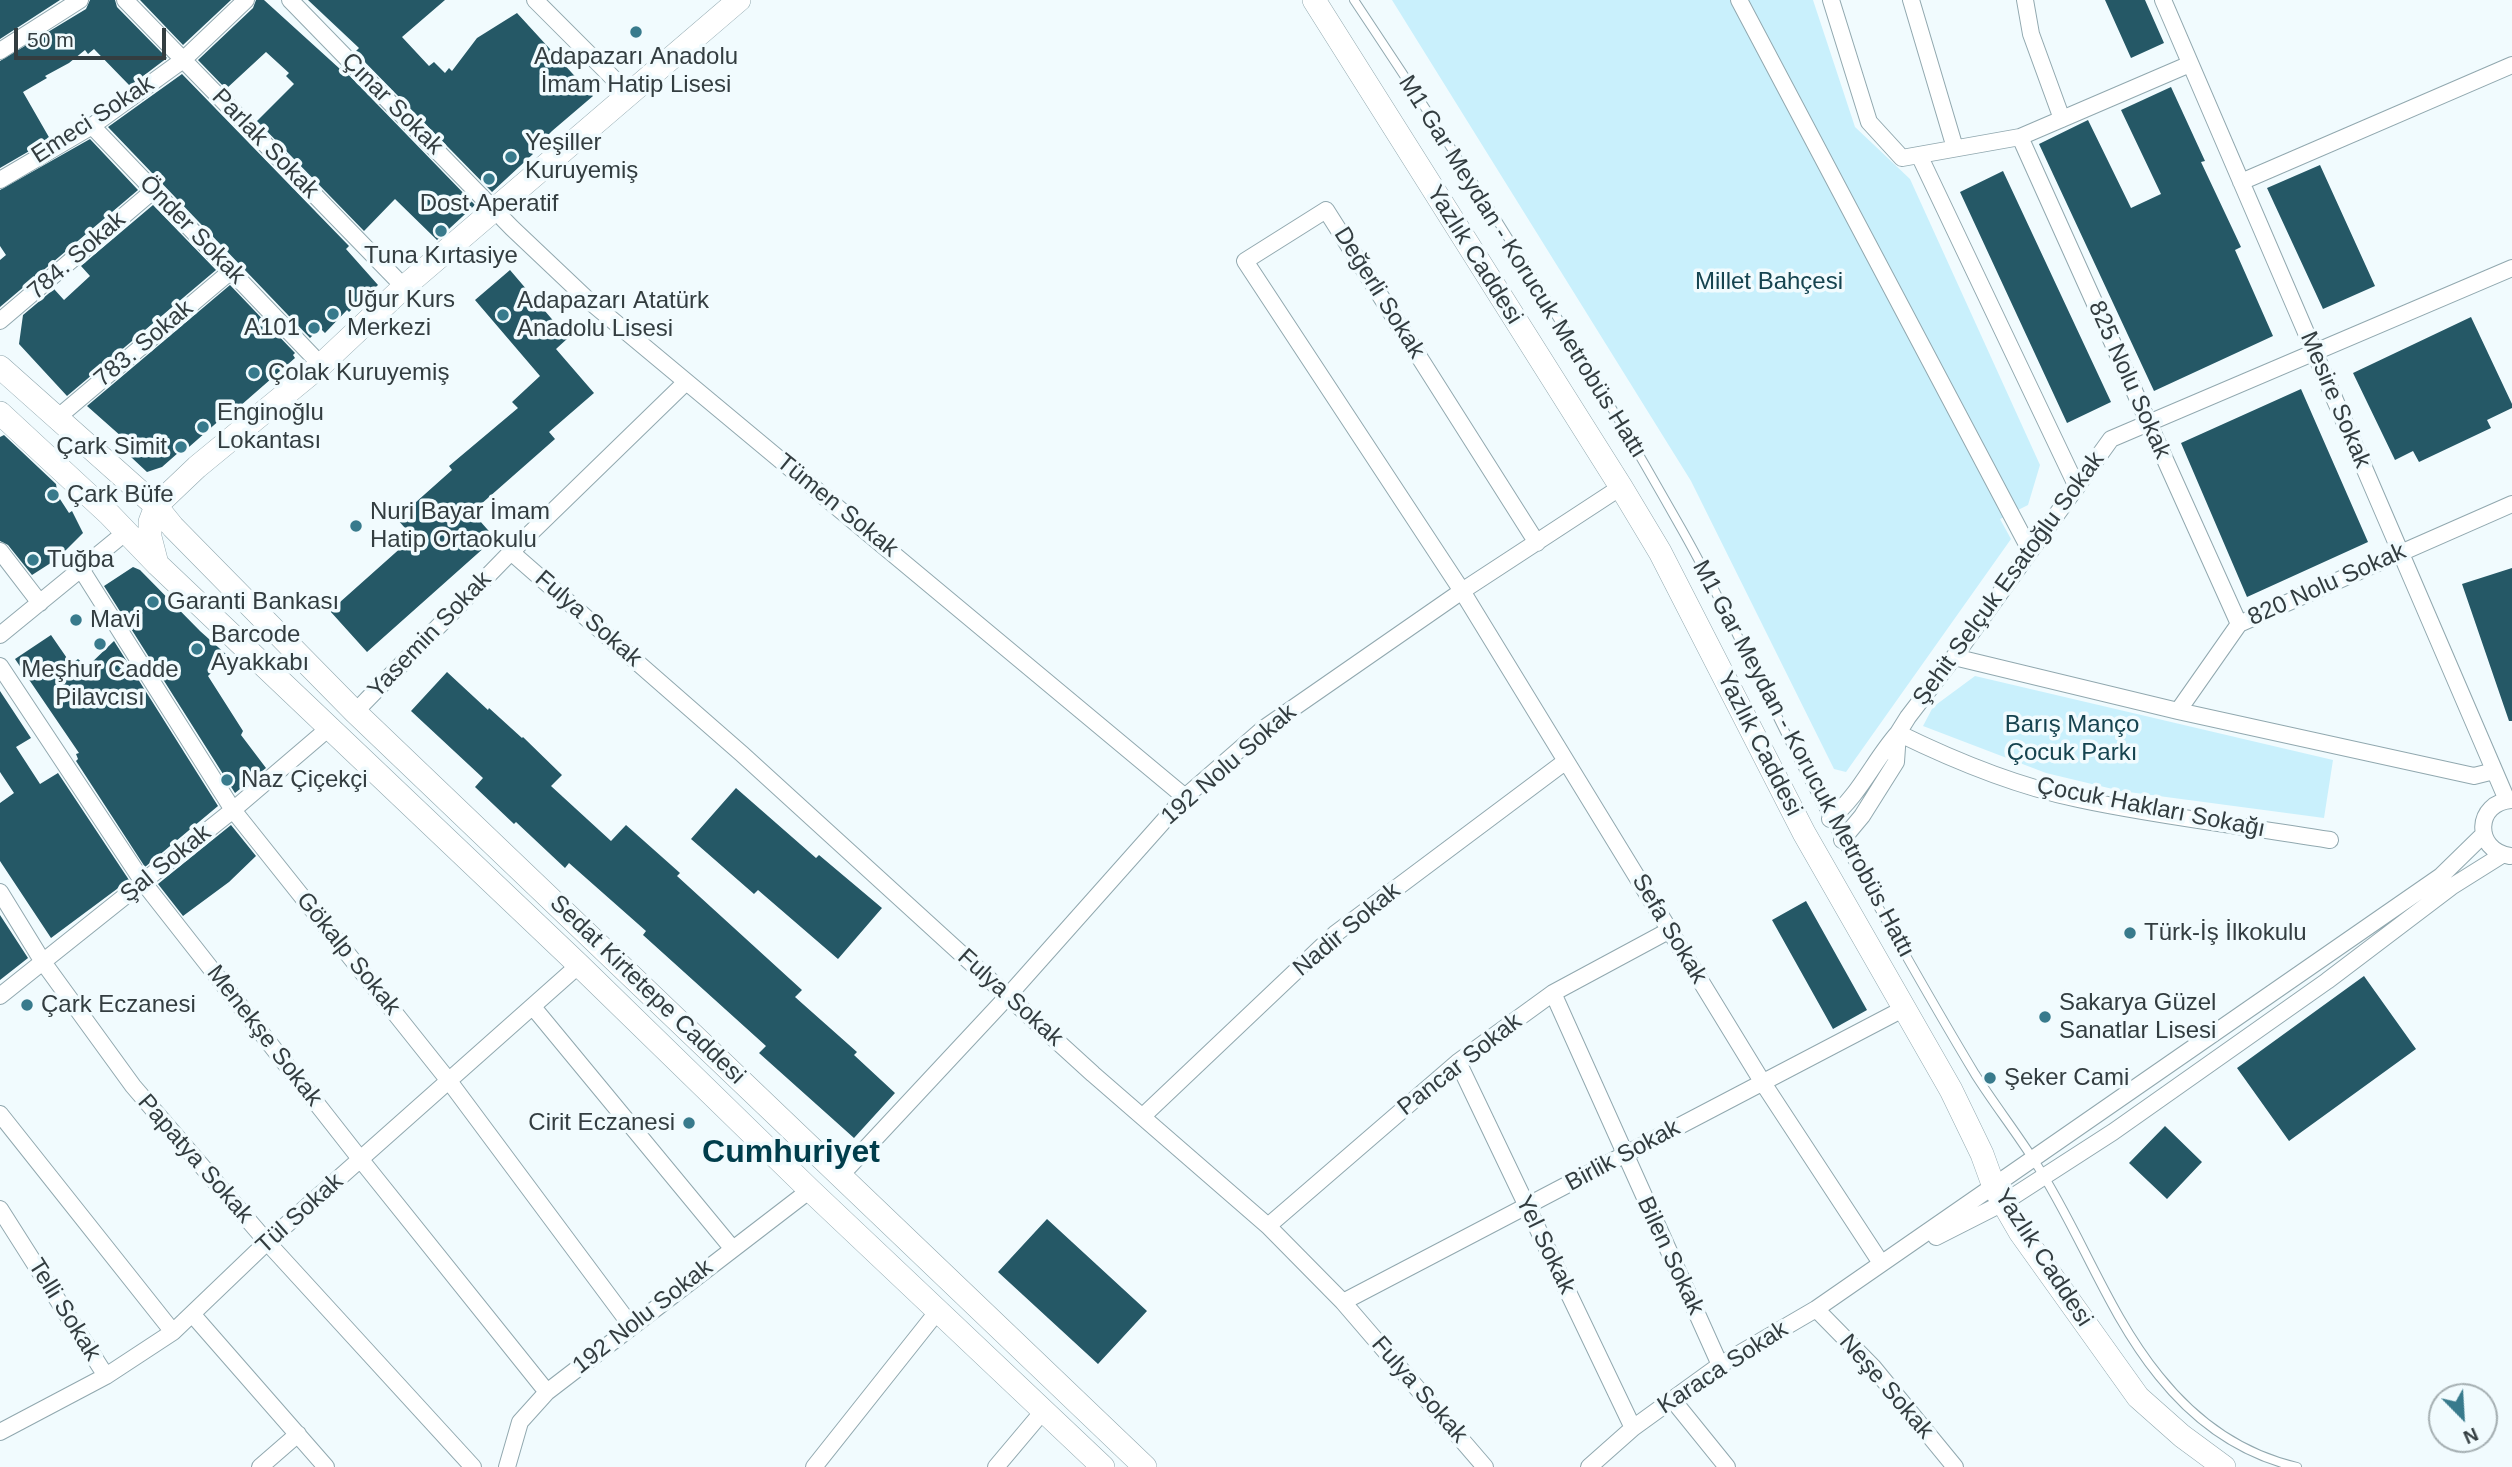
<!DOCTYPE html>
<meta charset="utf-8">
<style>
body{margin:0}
#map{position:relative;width:2512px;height:1467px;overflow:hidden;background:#f1fbfe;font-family:Arial,sans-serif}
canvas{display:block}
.north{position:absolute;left:2428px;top:1383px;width:70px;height:70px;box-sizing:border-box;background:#f1fbfe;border:2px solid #a5afb2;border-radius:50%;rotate:156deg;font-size:19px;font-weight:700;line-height:28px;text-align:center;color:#333d40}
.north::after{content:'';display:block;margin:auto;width:24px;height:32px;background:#387a8c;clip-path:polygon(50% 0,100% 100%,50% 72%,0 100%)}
.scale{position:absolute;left:14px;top:28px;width:152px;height:32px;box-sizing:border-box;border:4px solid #333d40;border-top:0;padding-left:9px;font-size:21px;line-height:24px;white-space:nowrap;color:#333d40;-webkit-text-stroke:5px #f1fbfe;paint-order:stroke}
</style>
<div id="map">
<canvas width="2512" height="1467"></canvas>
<div class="north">N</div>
<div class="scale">50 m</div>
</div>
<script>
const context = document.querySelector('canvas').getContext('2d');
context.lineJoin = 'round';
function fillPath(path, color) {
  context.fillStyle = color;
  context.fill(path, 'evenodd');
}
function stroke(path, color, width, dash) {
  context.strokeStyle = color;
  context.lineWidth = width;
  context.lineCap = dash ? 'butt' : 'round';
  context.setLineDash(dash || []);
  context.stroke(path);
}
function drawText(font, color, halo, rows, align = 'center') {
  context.font = font + ' Arial,sans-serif';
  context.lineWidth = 7;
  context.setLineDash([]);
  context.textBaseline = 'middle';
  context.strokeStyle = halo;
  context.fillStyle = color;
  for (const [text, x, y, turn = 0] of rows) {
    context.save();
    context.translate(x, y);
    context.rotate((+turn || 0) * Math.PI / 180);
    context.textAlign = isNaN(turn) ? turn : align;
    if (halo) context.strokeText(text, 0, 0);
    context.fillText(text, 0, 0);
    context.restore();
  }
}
fillPath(new Path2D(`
 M1392,0H1813L1855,127L1910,179L2040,465L2028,505L2000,519L2011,539L1846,772L1834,769L1691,481Z
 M1975,676L2333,760L2324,818L2121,791L2046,773L1923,726L1933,707Z`), '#c9f0fc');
fillPath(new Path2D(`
 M0,0H60L0,39Z
 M90,0H115L117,7L167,58L130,86L94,49L88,54L85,50L69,63L45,76L47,78L23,92L50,139L0,168V61L86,9Z
 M140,0H231L183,45Z
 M256,0H264L340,69L341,67L475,205L437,240L395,199L364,231L257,121L294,84L286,76L289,73L266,52L226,89L198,60L253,8Z
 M308,0H445L402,37L429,66L434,62L445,73L449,68L452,71L477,38L517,13L593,96L552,131L531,152L533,154L492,192L355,52L359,48Z
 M2105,0H2145L2164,43L2131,58Z
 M182,74L349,246L346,249L378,285L349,312L347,310L325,333L320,328L310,338L108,127Z
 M2171,87L2205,161L2201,162L2241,247L2235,250L2273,336L2154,391L2039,144L2088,120L2131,208L2161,194L2121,110Z
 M90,139L138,190L0,307V260L6,255L0,246V190Z
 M2320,165L2375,286L2323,309L2267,188Z
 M2003,171L2111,402L2067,423L1960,192Z
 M153,205L216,270L67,396L19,344L23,315L54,289L64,300L90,276L81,266Z
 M510,270L568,338L556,349L594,393L549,432L555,439L472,512L495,538L367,652L330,611L413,537L397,519L452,470L449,466L518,408L512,402L540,376L475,300Z
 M230,285L295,353L293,355L295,358L232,413L230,411L189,447L187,445L162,467L147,472L116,443L122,437L87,406Z
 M2471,317L2512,404V408L2487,420L2491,428L2419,462L2413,451L2395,460L2353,373Z
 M2301,389L2368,542L2247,597L2181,443Z
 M4,435L56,484L58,496L69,513L72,511L83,533L57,559L32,575L8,545L0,541V437Z
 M133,567L140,570L200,631L228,656L208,676L243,731L241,735L266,768L235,793L104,586Z
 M2512,568V721H2509L2462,584Z
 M51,635L71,664L78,659L87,667L114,641L218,806L145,867L76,761L78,759L76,754L79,753L15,659Z
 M447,672L488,710L489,708L522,738L523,737L562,775L551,786L611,841L626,825L680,873L677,876L802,990L795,997L857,1052L854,1055L895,1093L854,1138L759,1053L766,1046L643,935L646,931L569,863L565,868L516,822L514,824L475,787L483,778L411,711Z
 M0,691L31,738L16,747L40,784L58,773L129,880L51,938L0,861V803L14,793L0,772Z
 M736,788L816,858L819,855L882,908L838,959L758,890L754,894L691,839Z
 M231,825L256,856L229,882L183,916L158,884Z
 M1806,901L1867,1010L1833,1029L1772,920Z
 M0,915L28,958L0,980Z
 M2364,976L2416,1049L2289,1141L2237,1068Z
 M2165,1126L2202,1162L2167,1199L2129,1163Z
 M1047,1219L1147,1311L1098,1364L998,1272Z`), '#255866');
const lane = new Path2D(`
 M1354,0C1469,172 1579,347 1681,528C1735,623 1778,723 1830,820C1877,905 1925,991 1975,1074C1994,1104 2016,1132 2035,1162C2080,1231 2107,1312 2159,1376C2195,1421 2241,1454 2297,1467`);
const street = new Path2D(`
 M125,0L404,287
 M290,0L512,228L587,299L1185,797
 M535,0L628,93
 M1739,0L2030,550
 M1831,0L1869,122L1902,158L2020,137L2190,64
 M1911,0L1955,148
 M2025,0L2031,34L2062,119
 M2163,0L2507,800
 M0,51L80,0
 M92,126L321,365
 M2020,137L2239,624
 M1919,155L2077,487
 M0,180L92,126L183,60L246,0
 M2241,182L2512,65
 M0,321L154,190
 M57,418L231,271
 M1537,543L1326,210L1245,261L1462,591L1763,1083L1881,1263
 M0,551L40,603
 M511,552L742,754L1093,1074L1268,1226L1343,1302L1485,1467
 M81,569L233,810L449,1081L632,1327
 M0,635L126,532
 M1954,657L2178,711L2474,776L2494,771
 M0,666L143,882L361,1160L547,1392
 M2178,711L2239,624L2512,504
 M355,712L511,552L686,382
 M1830,819C1859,796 1874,760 1898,733C1955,761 2016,786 2078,799C2161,817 2246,826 2330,840
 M1842,840L1862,816L1896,762L1898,733L1908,717L1954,657L2111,439L2512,268
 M2510,856C2473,850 2475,802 2512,800
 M0,892L43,962L133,1086L267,1242L473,1467
 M1553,993L1720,1365
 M0,996L233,810L329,728
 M533,1007L732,1248
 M1458,1062L1633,1428
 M0,1114L173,1332
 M1143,1116L1335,934L1566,761
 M841,1175L1008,996L1185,797L1263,729L1462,591L1621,487
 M0,1209L106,1376
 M1268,1226L1458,1062L1553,993L1670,930
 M1936,1237L2003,1203L2113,1132L2327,981L2451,887L2502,855
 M1343,1302L1903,1009
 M1816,1309L1873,1367L1955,1467
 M193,1315L326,1467
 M1672,1399L1727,1467
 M0,1432L106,1376L173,1332L267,1242L579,965
 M260,1467L298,1434
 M507,1467L520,1422L547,1392L810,1190
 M814,1467L937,1312
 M996,1467L1044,1410
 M1589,1467L1633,1428L1720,1365L1816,1309L2441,876L2484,834`);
const secondary = new Path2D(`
 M1314,0L1621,487L1660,552L1804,833L1951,1090L1982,1154L1994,1187L2020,1232L2138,1397L2182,1436L2224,1467
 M0,367L156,506L173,527L355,712L1145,1467
 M0,413L109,514L157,564L579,965L810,1190L1103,1467
 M157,564L150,537V522L156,506L197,467L321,365L404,287L739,0`);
stroke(lane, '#91a8af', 10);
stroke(street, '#91a8af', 18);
stroke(secondary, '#91a8af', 24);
stroke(lane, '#fff', 8);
stroke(street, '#fff', 16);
stroke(secondary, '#fff', 23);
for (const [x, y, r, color] of [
 [636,32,7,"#387a8c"],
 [511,157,7,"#387a8c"],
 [489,179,7,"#387a8c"],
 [441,231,7,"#387a8c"],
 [333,314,7,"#387a8c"],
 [503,315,7,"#387a8c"],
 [314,328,7,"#387a8c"],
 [254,373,7,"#387a8c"],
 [203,427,7,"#387a8c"],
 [181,447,7,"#387a8c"],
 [53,495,7,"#387a8c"],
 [356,526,7,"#387a8c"],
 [33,560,7,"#387a8c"],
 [153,602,7,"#387a8c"],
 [76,620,7,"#387a8c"],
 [100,644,7,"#387a8c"],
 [197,649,7,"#387a8c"],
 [227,780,7,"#387a8c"],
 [2130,933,7,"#387a8c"],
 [27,1005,7,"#387a8c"],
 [2045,1017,7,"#387a8c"],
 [1990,1078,7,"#387a8c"],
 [689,1123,7,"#387a8c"]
]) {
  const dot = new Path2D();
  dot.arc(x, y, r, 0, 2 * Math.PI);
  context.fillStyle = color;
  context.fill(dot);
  stroke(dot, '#f1fbfe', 2.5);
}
drawText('24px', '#333d40', '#f1fbfe', [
 ["Adapazarı Anadolu",636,57,"center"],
 ["İmam Hatip Lisesi",636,85,"center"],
 ["Yeşiller",525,143],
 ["Kuruyemiş",525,171],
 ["Dost Aperatif",489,204,"center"],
 ["Tuna Kırtasiye",441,256,"center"],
 ["Uğur Kurs",347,300],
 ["Merkezi",347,328],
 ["Adapazarı Atatürk",517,301],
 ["Anadolu Lisesi",517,329],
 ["A101",300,328,"right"],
 ["Çolak Kuruyemiş",268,373],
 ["Enginoğlu",217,413],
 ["Lokantası",217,441],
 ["Çark Simit",167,447,"right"],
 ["Çark Büfe",67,495],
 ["Nuri Bayar İmam",370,512],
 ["Hatip Ortaokulu",370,540],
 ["Tuğba",47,560],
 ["Garanti Bankası",167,602],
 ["Mavi",90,620],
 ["Barcode",211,635],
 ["Ayakkabı",211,663],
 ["Meşhur Cadde",100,670,"center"],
 ["Pilavcısı",100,698,"center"],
 ["Naz Çiçekçi",241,780],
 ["Türk-İş İlkokulu",2144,933],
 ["Sakarya Güzel",2059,1003],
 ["Sanatlar Lisesi",2059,1031],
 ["Çark Eczanesi",41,1005],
 ["Şeker Cami",2004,1078],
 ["Cirit Eczanesi",675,1123,"right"]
], 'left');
drawText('24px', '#333d40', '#f1fbfe', [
 ["Çınar Sokak",392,104,45],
 ["Emeci Sokak",93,120,-33],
 ["Parlak Sokak",265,144,46],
 ["Önder Sokak",192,230,46],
 ["Yazlık Caddesi",1474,255,58],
 ["784. Sokak",77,256,-41],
 ["M1 Gar Meydan - Korucuk Metrobüs Hattı",1522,267,58],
 ["Değerli Sokak",1379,293,58],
 ["783. Sokak",144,344,-40],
 ["825 Nolu Sokak",2129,380,66],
 ["Mesire Sokak",2335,400,67],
 ["Tümen Sokak",837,506,39],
 ["Şehit Selçuk Esatoğlu Sokak",2009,579,-54],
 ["820 Nolu Sokak",2327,585,-24],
 ["Fulya Sokak",588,619,41],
 ["Yasemin Sokak",430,635,-46],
 ["Yazlık Caddesi",1759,744,63],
 ["M1 Gar Meydan - Korucuk Metrobüs Hattı",1803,759,62],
 ["192 Nolu Sokak",1229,765,-41],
 ["Çocuk Hakları Sokağı",2151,808,11],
 ["Şal Sokak",166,864,-39],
 ["Sefa Sokak",1669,929,59],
 ["Nadir Sokak",1347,930,-40],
 ["Gökalp Sokak",348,954,51],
 ["Sedat Kirtetepe Caddesi",647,990,44],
 ["Fulya Sokak",1010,998,42],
 ["Menekşe Sokak",264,1036,52],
 ["Pancar Sokak",1460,1065,-38],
 ["Birlik Sokak",1623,1156,-28],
 ["Papatya Sokak",195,1159,49],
 ["Tül Sokak",300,1214,-42],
 ["Yel Sokak",1545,1245,64],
 ["Bilen Sokak",1670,1256,65],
 ["Yazlık Caddesi",2043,1258,57],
 ["Telli Sokak",64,1310,58],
 ["192 Nolu Sokak",643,1317,-38],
 ["Karaca Sokak",1723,1368,-33],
 ["Neşe Sokak",1886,1387,49],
 ["Fulya Sokak",1419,1390,49]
]);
drawText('24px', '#15434f', '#f1fbfe', [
 ["Millet Bahçesi",1769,282],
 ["Barış Manço",2072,725],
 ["Çocuk Parkı",2072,753]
]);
drawText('bold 32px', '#003d4b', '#f1fbfe', [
 ["Cumhuriyet",791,1153]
]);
</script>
